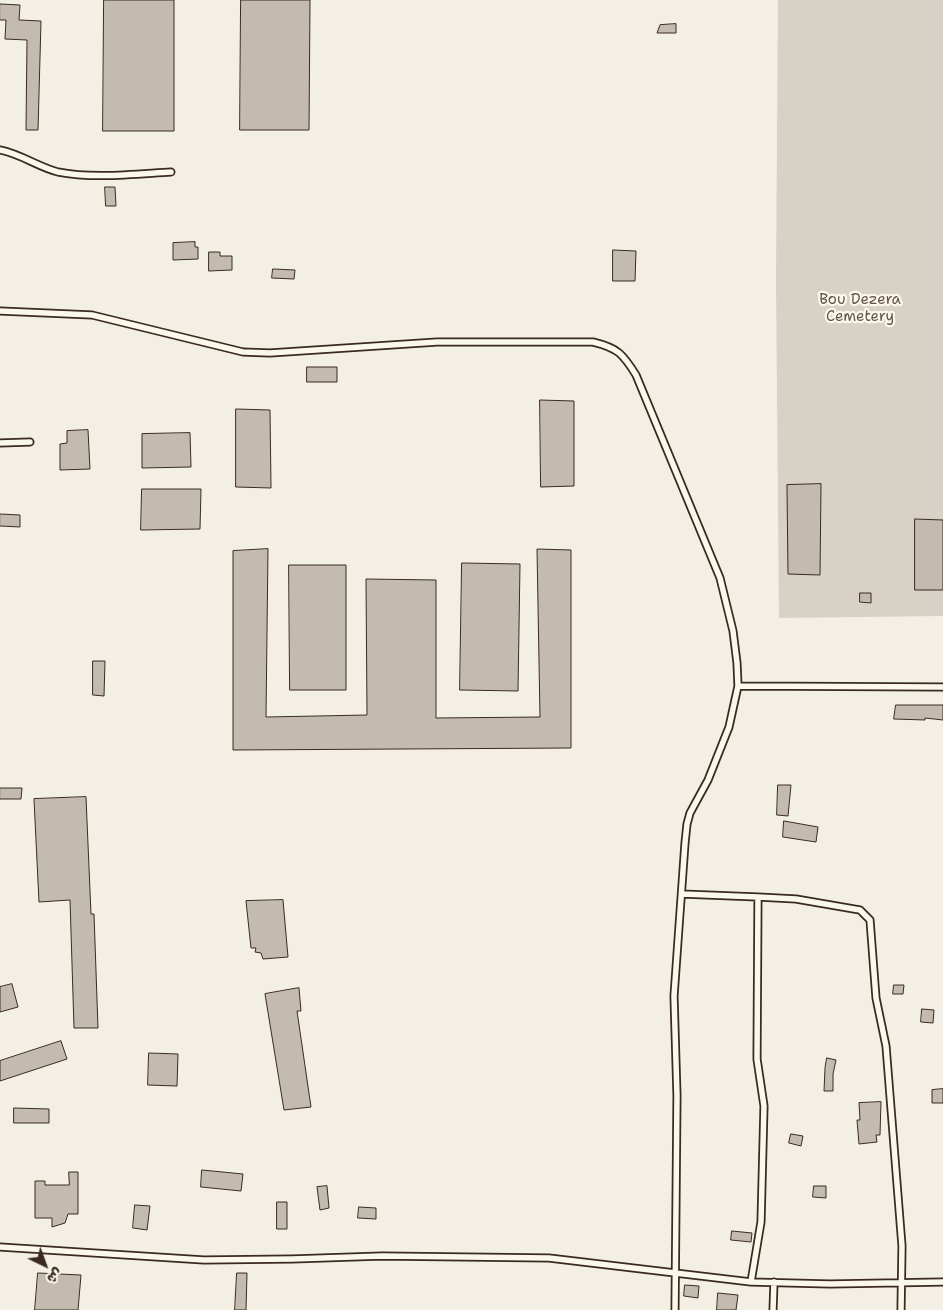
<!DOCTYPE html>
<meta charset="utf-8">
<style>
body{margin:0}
#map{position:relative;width:943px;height:1310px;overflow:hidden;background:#f3efe4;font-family:"Shantell Sans","Playpen Sans Arabic",sans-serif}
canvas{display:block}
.north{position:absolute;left:20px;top:1240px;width:50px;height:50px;-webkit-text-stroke:4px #fbf7ec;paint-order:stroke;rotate:138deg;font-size:14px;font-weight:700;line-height:20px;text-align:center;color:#3b2a1e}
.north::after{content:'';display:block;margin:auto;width:18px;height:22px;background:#3b2a1e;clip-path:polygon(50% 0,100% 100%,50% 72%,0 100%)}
</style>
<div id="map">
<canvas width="943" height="1310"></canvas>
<div class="north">ش</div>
</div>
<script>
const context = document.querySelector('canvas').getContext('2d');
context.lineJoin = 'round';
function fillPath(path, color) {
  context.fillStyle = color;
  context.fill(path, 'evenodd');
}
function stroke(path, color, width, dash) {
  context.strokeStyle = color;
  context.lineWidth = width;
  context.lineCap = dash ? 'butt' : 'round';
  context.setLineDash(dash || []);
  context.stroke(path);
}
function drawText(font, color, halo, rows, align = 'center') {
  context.font = font + ' "Shantell Sans",sans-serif';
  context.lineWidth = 4.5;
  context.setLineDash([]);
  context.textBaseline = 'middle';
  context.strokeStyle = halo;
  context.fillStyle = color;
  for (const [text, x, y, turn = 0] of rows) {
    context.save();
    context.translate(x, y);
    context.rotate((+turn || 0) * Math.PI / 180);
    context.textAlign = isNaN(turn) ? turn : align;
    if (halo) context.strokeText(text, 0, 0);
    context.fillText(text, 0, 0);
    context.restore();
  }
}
fillPath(new Path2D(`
 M778,0H943V616L779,618L776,280Z`), '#d8d1c6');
const building = new Path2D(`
 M104,0H174V131H103Z
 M241,0H310L309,130H240Z
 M0,4L20,5L19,20L41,21L38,130H26L27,40L5,39L6,20H0Z
 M676,24V33H657L660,25Z
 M105,187H115L116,206H106Z
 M195,242V247H198V259L173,260V243Z
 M613,250L636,251L635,281H613Z
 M209,252H220V256H232V270L209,271Z
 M273,269L295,270L294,279L272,278Z
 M307,367H337V382H307Z
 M540,400L574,401V486L541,487Z
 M236,409L270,410L271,488L236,487Z
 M88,430L90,469L60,470V444L67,443V431Z
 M190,433L191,467L142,468V434Z
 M821,484L820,575L788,574L787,485Z
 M142,489H201L200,529L141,530Z
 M0,514L20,515V527L0,526Z
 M915,519L943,520V590H915Z
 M268,549L266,717L367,715L366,579L436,580V718L540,717L537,549L571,550V748L233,750V551Z
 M462,563L520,564L518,691L460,690Z
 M289,565H346V690H290Z
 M860,593H871V603L860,602Z
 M93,661H105L104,696L93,695Z
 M896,705H943V720L925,718V720L894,719Z
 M778,785H791L788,816L777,815Z
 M0,788H22L21,799H0Z
 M86,797L91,914H94L98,1028H74L70,900L39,902L34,799Z
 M784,821L818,827L816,842L783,837Z
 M283,900L288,957L263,959L261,953L255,952L256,948H251L246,901Z
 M12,984L18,1007L0,1012V987Z
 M894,985H904L903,994H893Z
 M299,988L301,1011H297L311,1107L284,1110L265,994Z
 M922,1009L934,1010L933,1023L921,1022Z
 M61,1041L67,1059L0,1081V1061Z
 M149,1053L178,1054L177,1086L148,1085Z
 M827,1058L836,1060L833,1074V1091H824L825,1068Z
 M943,1089V1103H932V1090Z
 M881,1102L880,1135H876L877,1142L859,1144L857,1120H860L859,1103Z
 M14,1108L49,1109V1123H14Z
 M791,1134L803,1136L801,1146L789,1143Z
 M202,1170L243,1174L241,1191L201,1187Z
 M69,1172H78V1214H68L65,1223L52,1227V1218H35V1181H45V1185H69Z
 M327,1186L329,1208L320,1210L317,1187Z
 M814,1186H826V1198L813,1197Z
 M277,1202H287V1229H277Z
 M135,1205L150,1206L147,1230L133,1228Z
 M359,1207L376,1208V1219L358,1218Z
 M732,1231L752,1233L751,1242L731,1240Z
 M38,1273L81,1275L78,1310H35Z
 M237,1273H247L246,1310H235Z
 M685,1285L699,1286L698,1298L684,1296Z
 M718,1293L738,1295L736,1310H717Z`);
fillPath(building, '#c3bbb0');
stroke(building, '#3b2a1e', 1);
const lane = new Path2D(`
 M0,150C21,154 38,167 58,172C93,179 136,174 171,172
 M0,311L92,315L243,352L270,353L437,342H593C618,348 623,354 636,375L720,578L733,631L737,663L738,686L729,727L708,780L690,813L687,824L685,843L674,996L677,1096L675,1310
 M0,443L30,442
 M738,686L943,687
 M682,894L758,897
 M0,1247L204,1260L292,1259L382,1256L549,1258L751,1282L830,1284L943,1282
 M751,1282L761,1222L764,1106L757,1059L758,897L796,899L854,909L860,910L870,920L876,998L886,1046L902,1246L901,1310
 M773,1310L774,1282`);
stroke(lane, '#3b2a1e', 9);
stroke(lane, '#fbf7ec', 5.5);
drawText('15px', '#625448', '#fbf7ec', [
 ["Bou Dezera",860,300],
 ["Cemetery",860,317]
]);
</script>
